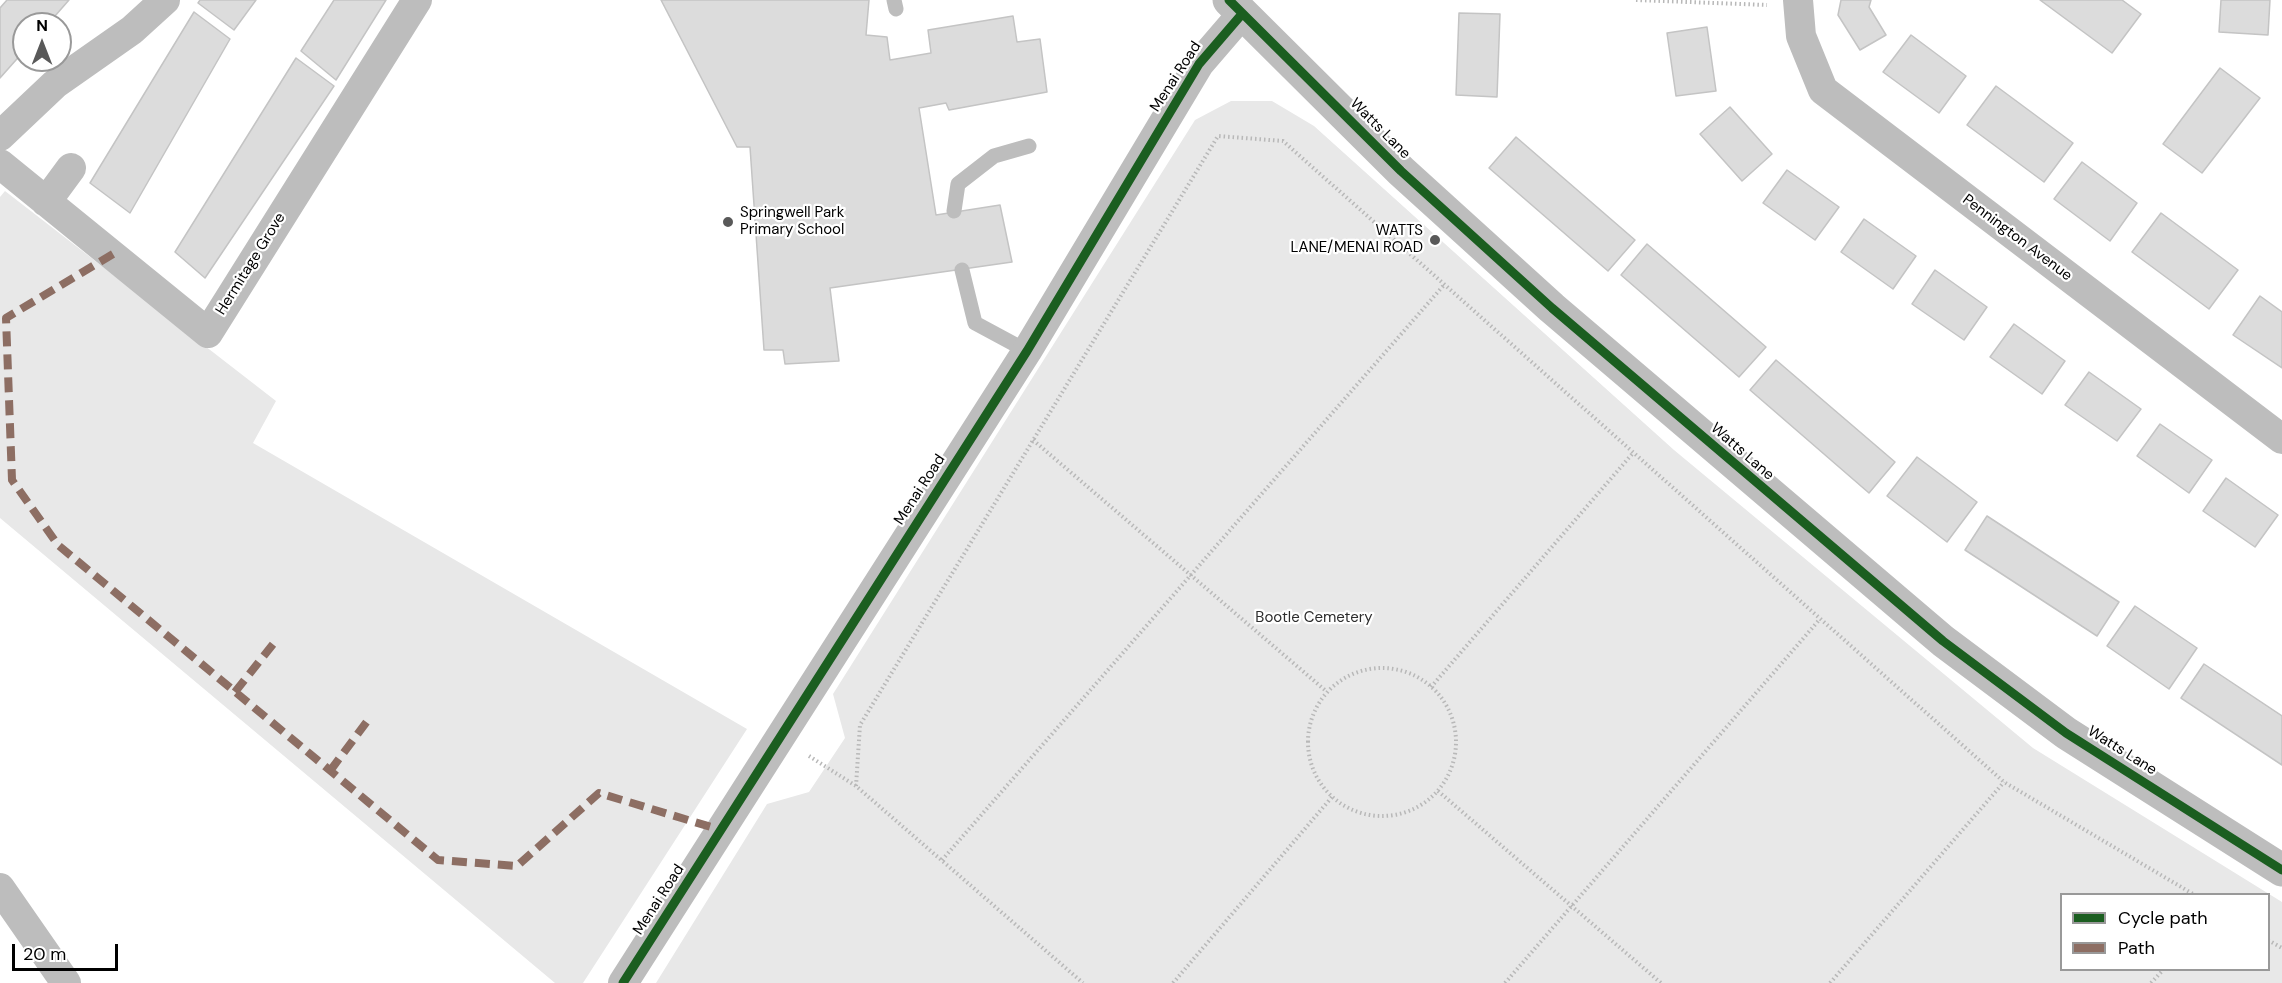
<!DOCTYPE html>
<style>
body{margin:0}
#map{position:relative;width:2282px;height:983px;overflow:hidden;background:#fff;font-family:"DM Sans",sans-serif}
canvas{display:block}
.legend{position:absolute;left:2060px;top:893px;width:210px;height:78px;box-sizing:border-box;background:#fff;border:2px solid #999;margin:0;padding:8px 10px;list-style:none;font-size:18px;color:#000}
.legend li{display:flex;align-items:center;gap:12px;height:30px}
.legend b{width:30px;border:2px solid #999}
.north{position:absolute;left:12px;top:12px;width:60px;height:60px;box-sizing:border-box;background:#fff;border:2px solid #999;border-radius:50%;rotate:0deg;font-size:16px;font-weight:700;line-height:24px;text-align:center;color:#000}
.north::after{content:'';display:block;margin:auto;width:21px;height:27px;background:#595959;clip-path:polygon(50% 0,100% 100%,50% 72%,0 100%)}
.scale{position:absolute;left:12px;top:944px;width:106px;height:27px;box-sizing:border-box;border:3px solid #000;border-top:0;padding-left:8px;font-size:18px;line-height:21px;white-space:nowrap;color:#000;-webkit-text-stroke:4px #fff;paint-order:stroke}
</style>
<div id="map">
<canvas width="2282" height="983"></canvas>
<ul class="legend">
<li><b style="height:8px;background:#1b5e20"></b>Cycle path</li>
<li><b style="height:8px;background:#8d6e63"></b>Path</li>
</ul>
<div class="north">N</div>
<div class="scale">20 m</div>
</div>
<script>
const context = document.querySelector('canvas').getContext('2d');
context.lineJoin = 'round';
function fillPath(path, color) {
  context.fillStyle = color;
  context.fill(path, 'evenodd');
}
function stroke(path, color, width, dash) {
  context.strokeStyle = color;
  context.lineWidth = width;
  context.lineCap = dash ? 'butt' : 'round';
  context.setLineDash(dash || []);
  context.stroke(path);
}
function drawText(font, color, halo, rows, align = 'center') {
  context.font = font + ' "DM Sans",sans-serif';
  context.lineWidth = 4.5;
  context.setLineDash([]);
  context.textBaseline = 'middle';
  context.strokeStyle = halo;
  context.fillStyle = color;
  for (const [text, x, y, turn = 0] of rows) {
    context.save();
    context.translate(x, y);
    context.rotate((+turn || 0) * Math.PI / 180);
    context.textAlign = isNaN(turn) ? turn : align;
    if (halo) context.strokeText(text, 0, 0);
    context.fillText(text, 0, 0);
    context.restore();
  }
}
fillPath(new Path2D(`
 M1231,101H1272L1314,126L1674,450L2033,748L2282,902V983H656L767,804L809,792L845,738L833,694L1195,120ZM2268,894V970H2062V894Z
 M5,191L276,401L253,443L747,729L583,983H555L0,518V197Z`), '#e8e8e8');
const building = new Path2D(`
 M7,0H69L48,24H24V51L0,78V8Z
 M200,0H256L234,30L198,3Z
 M334,0H386L336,80L301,51Z
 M661,0H869L866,35L887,37L890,60L931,53L928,30L1013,16L1017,42L1040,39L1047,92L949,110L946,103L919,108L936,215L1000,205L1012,262L830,288L839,361L785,364L783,350H764L750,147H737Z
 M1841,0H1871L1869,7L1886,35L1860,50L1838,15Z
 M2040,0H2122L2141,14L2112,53Z
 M2221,0H2270L2268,35L2219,32Z
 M194,12L230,39L130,213L90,183Z
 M1459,13L1500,14L1497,97L1456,95Z
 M1707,27L1716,91L1676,96L1667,33Z
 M1911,35L1966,76L1939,113L1883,72Z
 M296,58L334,86L205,278L175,252Z
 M2220,68L2260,98L2202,173L2163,144Z
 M1996,86L2073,143L2044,182L1967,125Z
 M1730,107L1772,154L1742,181L1700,134Z
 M1516,137L1635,240L1608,271L1489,168Z
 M2082,162L2137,203L2110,241L2054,199Z
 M1787,170L1839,207L1815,240L1763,203Z
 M2161,213L2238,270L2209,309L2132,252Z
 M1864,219L1916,256L1893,289L1841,252Z
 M1647,244L1766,347L1739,377L1621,275Z
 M1935,270L1987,307L1964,340L1912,304Z
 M2260,296L2282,312V368L2233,335Z
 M2014,324L2065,361L2042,394L1990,357Z
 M1776,360L1895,462L1869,493L1750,390Z
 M2089,372L2141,409L2117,441L2065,405Z
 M2160,424L2212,460L2189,493L2137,456Z
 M1917,457L1977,502L1947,542L1887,496Z
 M2226,478L2278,515L2255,547L2203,511Z
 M1987,516L2119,602L2097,636L1965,550Z
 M2135,606L2197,648L2169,689L2107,646Z
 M2204,664L2282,716V765L2181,698Z`);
fillPath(building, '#dcdcdc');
stroke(building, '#c4c4c4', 1.5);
stroke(new Path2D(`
 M1636,0L1767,5
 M1033,440L1326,691
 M1308 742a74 74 0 1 1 148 0a74 74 0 1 1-148 0Z
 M1431,687L1633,453
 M809,756L856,786L1083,983
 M856,786L860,725L1218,136L1283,141L2004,782L2193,894
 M1438,791L1661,983
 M942,860L1444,285
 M2268,940L2282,948
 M1173,983L1332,797
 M1505,983L1820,619
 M1830,983L2004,782
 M2151,983L2163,970`), '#b8b8b8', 4, [1.5, 3]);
stroke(new Path2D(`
 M894,0L896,9
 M954,211L958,184L994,156L1029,146
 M962,270L975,323L1027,351`), '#bdbdbd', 15);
stroke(new Path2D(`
 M1798,0L1801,36L1823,90L2282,439
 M0,136L55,84L132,30L165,0
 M0,164L208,333L417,0
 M46,202L71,168
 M0,888L66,983
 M623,983L1027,351L1199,64L1242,14`), '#bdbdbd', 30);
stroke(new Path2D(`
 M1229,0L1401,171L1552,308L1943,641L2066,733L2282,870`), '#bdbdbd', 33);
stroke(new Path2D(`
 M113,254L6,318L12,480L58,545L438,860L517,866L599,793L721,830
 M235,692L274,643
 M330,771L368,720`), '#8d6e63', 8, [15, 8]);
stroke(new Path2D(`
 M1229,0L1401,171L1552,308L1943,641L2066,733L2282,870
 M623,983L1027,351L1199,64L1242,14`), '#1b5e20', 9);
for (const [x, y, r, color] of [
 [728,222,6,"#595959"],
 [1435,240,6,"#595959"]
]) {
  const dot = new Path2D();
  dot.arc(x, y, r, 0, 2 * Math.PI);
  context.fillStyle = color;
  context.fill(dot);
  stroke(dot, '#fff', 2);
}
drawText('15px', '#000', '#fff', [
 ["Menai Road",1176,77,-57],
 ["Watts Lane",1380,129,45],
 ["Pennington Avenue",2017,238,37],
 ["Hermitage Grove",251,264,-58],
 ["Watts Lane",1742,452,41],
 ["Menai Road",920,490,-57],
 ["Watts Lane",2122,751,32],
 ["Menai Road",659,900,-57]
]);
drawText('15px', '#000', '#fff', [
 ["Springwell Park",740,213],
 ["Primary School",740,230],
 ["WATTS",1423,231,"right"],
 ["LANE/MENAI ROAD",1423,248,"right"]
], 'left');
drawText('15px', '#2d2d2d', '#fff', [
 ["Bootle Cemetery",1314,618]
]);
</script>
